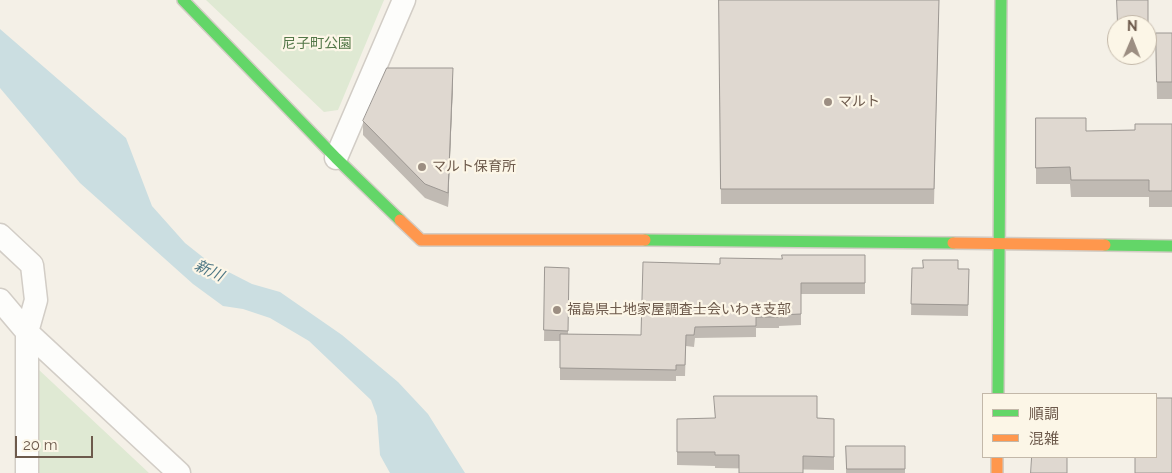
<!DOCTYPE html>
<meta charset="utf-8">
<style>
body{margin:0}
#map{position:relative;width:1172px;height:473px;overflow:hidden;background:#f4f0e7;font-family:Raleway,"Noto Sans JP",sans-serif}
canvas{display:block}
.legend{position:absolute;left:982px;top:393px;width:175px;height:65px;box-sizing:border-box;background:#fcf6e7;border:1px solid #c3b8a9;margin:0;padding:6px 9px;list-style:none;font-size:15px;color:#6d5a4c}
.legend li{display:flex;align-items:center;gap:10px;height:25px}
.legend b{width:25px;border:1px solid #c3b8a9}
.north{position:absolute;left:1107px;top:15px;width:50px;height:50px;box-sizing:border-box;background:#fcf6e7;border:1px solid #c3b8a9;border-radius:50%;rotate:1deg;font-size:14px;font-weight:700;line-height:20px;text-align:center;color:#6d5a4c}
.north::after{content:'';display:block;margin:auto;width:18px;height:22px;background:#9c8e82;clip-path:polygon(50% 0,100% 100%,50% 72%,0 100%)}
.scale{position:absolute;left:15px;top:436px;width:78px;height:22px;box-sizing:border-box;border:2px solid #6d5a4c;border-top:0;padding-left:6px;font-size:15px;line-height:18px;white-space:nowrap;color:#6d5a4c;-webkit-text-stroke:4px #fcf6e7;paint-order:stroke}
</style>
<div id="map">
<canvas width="1172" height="473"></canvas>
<ul class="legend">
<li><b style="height:6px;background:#63d668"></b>順調</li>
<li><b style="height:6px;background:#ff974d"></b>混雑</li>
</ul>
<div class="north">N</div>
<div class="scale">20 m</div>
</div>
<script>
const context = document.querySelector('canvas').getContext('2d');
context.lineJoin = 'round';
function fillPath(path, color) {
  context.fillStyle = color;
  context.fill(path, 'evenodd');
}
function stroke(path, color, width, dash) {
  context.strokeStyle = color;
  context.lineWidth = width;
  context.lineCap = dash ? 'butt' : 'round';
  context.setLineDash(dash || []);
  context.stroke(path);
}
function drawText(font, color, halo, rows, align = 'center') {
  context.font = font + ' Raleway,"Noto Sans JP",sans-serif';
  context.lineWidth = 4.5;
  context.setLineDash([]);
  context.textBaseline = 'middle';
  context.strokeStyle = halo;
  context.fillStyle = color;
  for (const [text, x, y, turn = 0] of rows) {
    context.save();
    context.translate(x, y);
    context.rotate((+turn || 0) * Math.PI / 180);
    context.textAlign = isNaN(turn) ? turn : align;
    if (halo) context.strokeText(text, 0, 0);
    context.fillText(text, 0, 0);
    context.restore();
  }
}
fillPath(new Path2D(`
 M206,0H384L338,110L324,112Z
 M38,369L149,473H39Z`), '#dfe9d3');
fillPath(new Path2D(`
 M0,29L126,138L152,206L185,243L209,262L252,284L280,292L342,335L398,382L428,414L465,473H390L380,455L377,416L371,400L309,341L270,318L243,309L223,306L193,284L80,183L0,88Z`), '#cbdee1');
const street = new Path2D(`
 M336,158L404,0
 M0,235L32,265L36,300L27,332L179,473
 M0,300L27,332V473`);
const fast = new Path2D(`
 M183,0L336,158L400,220
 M645,240L953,243
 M1105,245L1172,246
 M998,394L1001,0`);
const slow = new Path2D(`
 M400,220L421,240H645
 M953,243L1105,245
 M997,457V473`);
stroke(street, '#d2cdc6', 25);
stroke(fast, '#d2ccc4', 14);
stroke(slow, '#d2ccc4', 14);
stroke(street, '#fdfdfb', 22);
stroke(fast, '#63d668', 11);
stroke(slow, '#ff974d', 11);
fillPath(new Path2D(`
 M719,0H939L934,204H721Z
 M1148,0V40H1147V25Z
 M1156,33H1172V99H1157Z
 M453,83L448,207L425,198L363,135V121Z
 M1036,118L1086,131L1135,130L1172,124V207H1149V197H1071L1070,184H1036Z
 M865,255V294H801V325L779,326V328H756V337L695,338L694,347L686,346L685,376H676V381L560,380V341H544L545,267L569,268L568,334L641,335L720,264L782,259Z
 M912,268L969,269L968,316L911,315Z
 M817,418L834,419V470L715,468V466L677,465V419Z
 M846,446H905V473H846Z`), '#c0bab3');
fillPath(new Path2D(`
 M453,68V83L448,207V193Z`), '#9c9792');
const building = new Path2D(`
 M719,0H939L934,189H721Z
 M1117,0H1148V29H1147V25H1118Z
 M1156,33H1172V82H1157Z
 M387,68H453L448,193L425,184L363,121Z
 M1036,118H1086V131L1135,130V124H1172V191H1149V180H1071L1070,167L1036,168Z
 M782,255H865V283H801V314L779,315V317H756V326L695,327L694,335H686L685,365H676V370L560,368V334L641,335L643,262L720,264V258L782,259Z
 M923,260H958V269H969L968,305L911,304L912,268H923Z
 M545,267L569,268L568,331L544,330Z
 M714,396H817V418L834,419V457L803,456V473H739V455H715V452H677V419L715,418Z
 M1156,398H1172V473H1135V457H1156Z
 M846,446H905V469H847Z
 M1032,457H1067V473H1031Z`);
fillPath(building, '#dfd8d0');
stroke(building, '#9c9792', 1);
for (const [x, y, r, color] of [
 [828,102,5,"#9c8e82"],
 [422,167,5,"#9c8e82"],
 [557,310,5,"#9c8e82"]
]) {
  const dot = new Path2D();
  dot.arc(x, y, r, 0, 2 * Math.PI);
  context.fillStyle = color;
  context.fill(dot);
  stroke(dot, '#fcf6e7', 2);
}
drawText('14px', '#537748', '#fcf6e7', [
 ["尼子町公園",317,44]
]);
drawText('14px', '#6d5a4c', '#fcf6e7', [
 ["マルト",838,102],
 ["マルト保育所",432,167],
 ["福島県土地家屋調査士会いわき支部",567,310]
], 'left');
drawText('italic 15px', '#4c7684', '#fcf6e7', [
 ["新川",209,271,25]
]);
</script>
